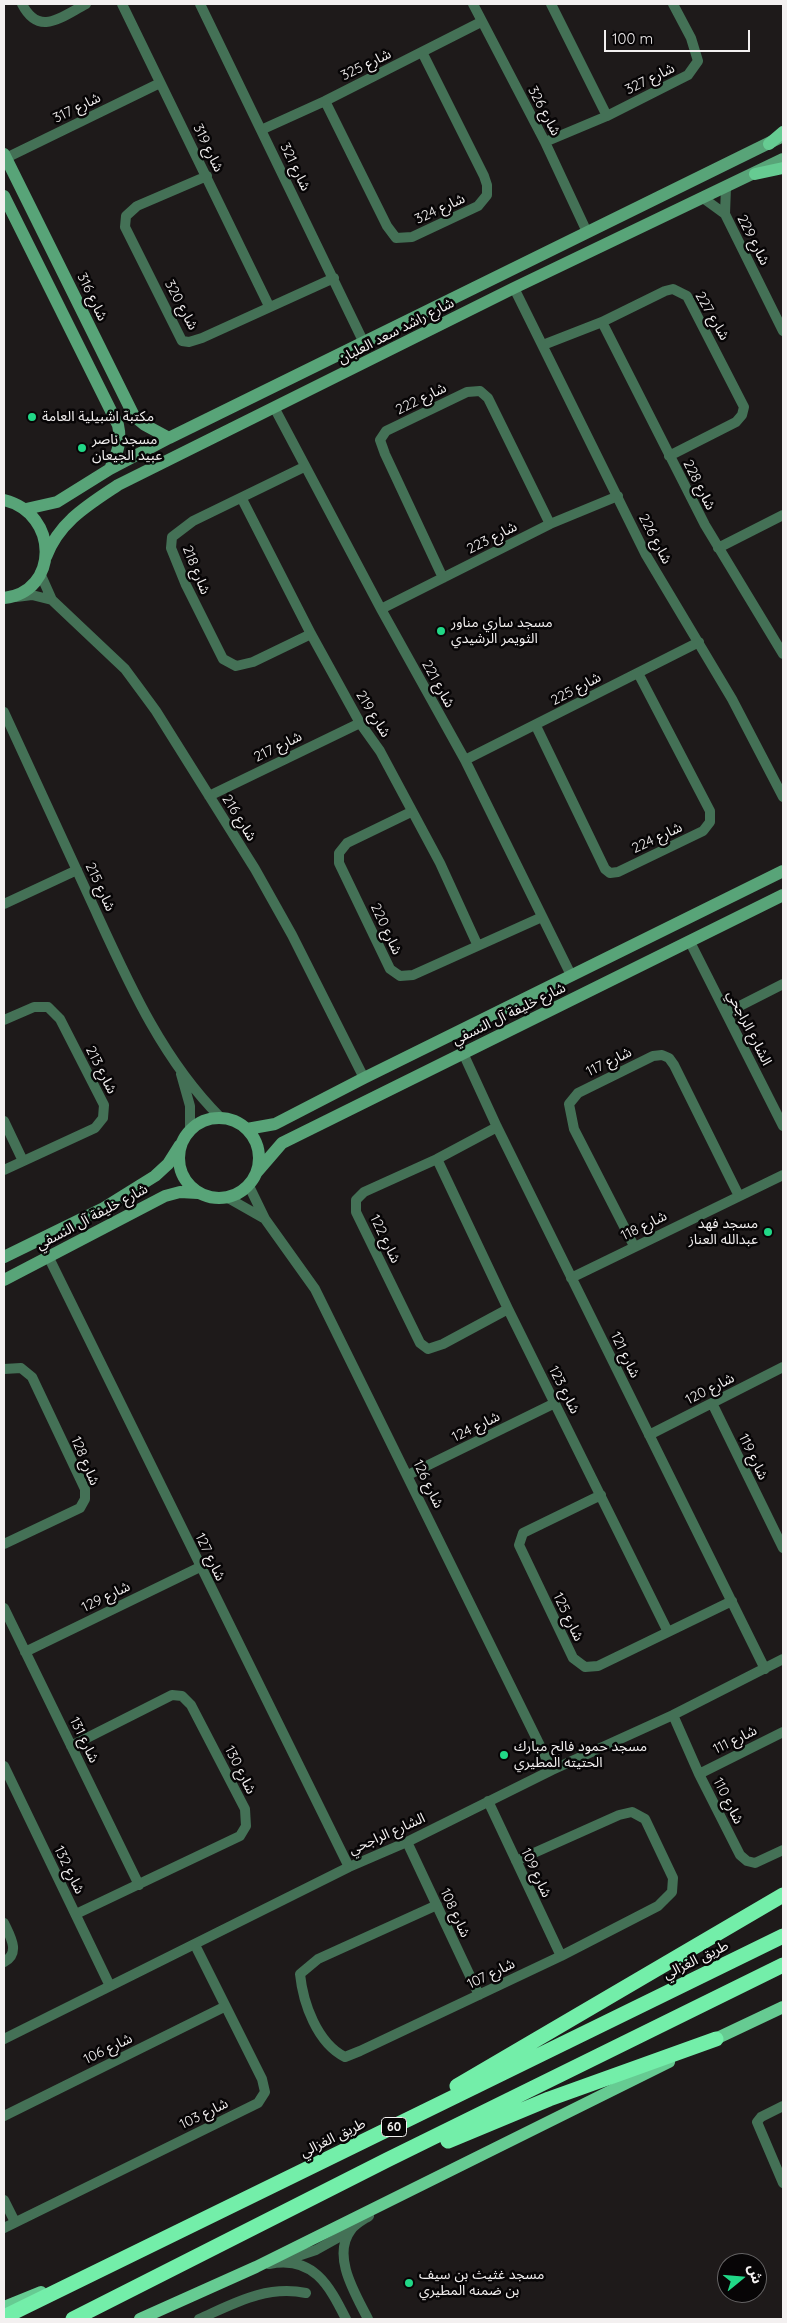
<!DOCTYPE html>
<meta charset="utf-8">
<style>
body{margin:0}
#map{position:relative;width:787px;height:2323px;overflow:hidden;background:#1e1a1a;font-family:Quicksand,"Noto Sans Arabic",sans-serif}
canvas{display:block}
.frame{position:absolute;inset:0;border:5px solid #f3f0f0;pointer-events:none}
.north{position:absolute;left:717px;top:2253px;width:50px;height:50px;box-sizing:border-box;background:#070506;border:1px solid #656364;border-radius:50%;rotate:73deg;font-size:14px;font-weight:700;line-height:20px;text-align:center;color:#f3f0f0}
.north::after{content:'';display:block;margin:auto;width:18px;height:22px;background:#21d887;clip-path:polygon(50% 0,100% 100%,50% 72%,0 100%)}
.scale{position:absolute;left:604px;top:30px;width:146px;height:22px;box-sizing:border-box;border:2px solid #f3f0f0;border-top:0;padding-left:6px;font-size:15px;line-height:18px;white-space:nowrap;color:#f3f0f0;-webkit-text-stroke:4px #070506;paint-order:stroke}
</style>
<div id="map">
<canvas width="787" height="2323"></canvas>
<div class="frame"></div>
<div class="north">ش</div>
<div class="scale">100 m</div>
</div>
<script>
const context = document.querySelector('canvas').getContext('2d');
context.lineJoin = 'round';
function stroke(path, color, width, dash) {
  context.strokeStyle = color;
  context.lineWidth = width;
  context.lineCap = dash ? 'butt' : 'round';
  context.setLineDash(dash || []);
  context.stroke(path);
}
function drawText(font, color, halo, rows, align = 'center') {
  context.font = font + ' Quicksand,"Noto Sans Arabic",sans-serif';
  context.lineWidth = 5;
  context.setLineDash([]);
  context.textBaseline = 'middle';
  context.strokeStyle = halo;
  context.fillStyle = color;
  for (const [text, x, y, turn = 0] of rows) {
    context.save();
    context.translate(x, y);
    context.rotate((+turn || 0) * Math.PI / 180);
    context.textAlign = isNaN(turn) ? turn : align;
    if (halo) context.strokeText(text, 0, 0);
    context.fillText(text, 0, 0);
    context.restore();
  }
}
stroke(new Path2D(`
 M22,4C39,37 61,17 86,4
 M122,4L269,306
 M200,4L364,343
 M473,4L545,142L587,232
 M551,4L607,116
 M325,101L387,226L396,238L412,237L478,206L487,195V185L484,176L422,52
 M261,130L325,101L481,22
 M545,142L607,116L688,75L698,61L691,38L673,4
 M6,158L160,83
 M207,176L137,206L126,216L125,227L182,341L189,342L202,338L334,278
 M703,198L725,214L783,331
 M725,214L726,187
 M514,288L646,555L732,699L783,797
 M602,322L705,525L783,654
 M543,345L602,322L665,291L673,289L687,296L744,407L742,415L736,422L669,456
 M275,409L381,609L465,760L571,975
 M304,467L193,521L172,537L171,548L186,585L223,659L236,666L253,662L311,634
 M242,499L311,634L360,723L380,751L440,863L477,944
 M718,548L783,515
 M40,573L52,600L125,669L156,711L255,869L292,935L364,1078
 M443,578L385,454L380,440L386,431L467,392L480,391L488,398L550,524
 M16,597L32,595L52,600
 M381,609L550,524L618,496
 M4,712C33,775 62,838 91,901C126,977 160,1057 220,1117
 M536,726L605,869L610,873L618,872L703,831L710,822V811L638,673
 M465,760L699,642
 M209,796L360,723
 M411,812L347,843L339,853V863L390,969L400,976L413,975L542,917
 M4,904L77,870
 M690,942L783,1126
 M726,1013L783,984
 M4,1020L34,1007H48L60,1019L104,1105L103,1118L95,1128L4,1170
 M463,1053L497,1127L765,1669
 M181,1074L190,1106V1130
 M4,1121L23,1161
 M497,1127L437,1159L364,1192L356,1200V1212L420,1343L428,1349L443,1344L508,1309
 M437,1159L508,1309L668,1632
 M249,1186L265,1219L315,1289L552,1770
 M228,1198L265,1219
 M634,1246L574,1129L569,1104L578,1093L653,1056L662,1055L669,1058L674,1065L739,1196
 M49,1258L349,1867
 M571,1278L783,1175
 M4,1369L21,1368L32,1377L85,1489V1499L80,1508L4,1544
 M712,1403L783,1548
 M649,1435L783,1367
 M408,1475L555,1403
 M601,1495L523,1533L519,1545L573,1658L585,1667L598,1666L732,1601
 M4,1608L139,1885
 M25,1652L200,1567
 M673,1715L699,1774L740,1855L747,1861L755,1863L783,1850
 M71,1746L172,1695L182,1696L191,1705L245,1809L246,1826L240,1836L76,1914
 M4,1766L110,1986
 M699,1774L783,1732
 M488,1801L561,1956
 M407,1842L479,1995
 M437,1905L318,1959L300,1974C303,2003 317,2043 345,2057L360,2051L561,1956L658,1906L672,1892L673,1878L645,1819L632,1812L619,1815L516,1861
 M4,1923C10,1936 21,1953 4,1962
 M4,2039L349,1867L407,1842L552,1770L673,1715L783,1659
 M783,2106L761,2117L757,2122L783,2183
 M4,2116L224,2007
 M4,2200L15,2222
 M4,2228L258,2103L265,2092L262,2079L195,1945
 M286,2260L316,2250L350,2231
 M269,2264C313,2255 329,2285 346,2319
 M199,2319C235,2303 266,2285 306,2293
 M368,2319C356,2295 331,2256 351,2230C355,2224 363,2220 369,2216`), '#447156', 10);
stroke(new Path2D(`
 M4,154L134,416L145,425L169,438
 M4,196L118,425C122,443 117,453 110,469
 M4,500C60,514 59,592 4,598
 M26,509L57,502L110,469L169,438L779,138
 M46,557C59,522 88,505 118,485L514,288L783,159
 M179 1158a40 40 0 1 1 80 0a40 40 0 1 1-80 0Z
 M247,1129L275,1124L364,1078L783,871
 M257,1172L282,1143L783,895
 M4,1257L102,1209L155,1176L168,1164L180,1145
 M4,1280L165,1196L180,1192L198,1193`), '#58a478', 12);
stroke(new Path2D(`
 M769,144L783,132
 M755,174L783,168
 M709,2042L783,2007
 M4,2307L41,2292
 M140,2319L256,2267L669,2062`), '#66cb92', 12);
stroke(new Path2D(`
 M457,2086L783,1895
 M448,2141L549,2099L716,2039
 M4,2317L783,1936
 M73,2319L387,2160L783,1965`), '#73eea9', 15);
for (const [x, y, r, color] of [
 [32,417,5,"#21d887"],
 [82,448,5,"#21d887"],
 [441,631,5,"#21d887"],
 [768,1232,5,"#21d887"],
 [504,1755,5,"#21d887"],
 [409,2283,5,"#21d887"]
]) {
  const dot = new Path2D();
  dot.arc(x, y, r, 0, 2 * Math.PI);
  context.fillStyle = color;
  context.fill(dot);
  stroke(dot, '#070506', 2);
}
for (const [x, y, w] of [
 [394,2127,25]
]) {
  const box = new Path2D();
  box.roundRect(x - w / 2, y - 9.5, w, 19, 4);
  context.fillStyle = '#070506';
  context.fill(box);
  stroke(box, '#f3f0f0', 1);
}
drawText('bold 12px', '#f3f0f0', null, [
 ["60",394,2127]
]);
drawText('14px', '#f3f0f0', '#070506', [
 ["شارع 325",366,65,-26],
 ["شارع 327",650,79,-26],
 ["شارع 317",77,108,-26],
 ["شارع 326",544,111,62],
 ["شارع 319",208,148,64],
 ["شارع 321",295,167,64],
 ["شارع 324",440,209,-25],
 ["شارع 229",753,240,63],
 ["شارع 316",92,297,64],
 ["شارع 320",181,305,62],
 ["شارع 227",712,316,60],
 ["شارع راشد سعد العلبان",396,331,-27],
 ["شارع 222",421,399,-26],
 ["شارع 228",699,485,63],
 ["شارع 223",492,538,-27],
 ["شارع 226",655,539,62],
 ["شارع 218",196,570,68],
 ["شارع 221",438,684,61],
 ["شارع 225",576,689,-28],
 ["شارع 219",373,714,58],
 ["شارع 217",278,747,-26],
 ["شارع 216",239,818,58],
 ["شارع 224",657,838,-25],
 ["شارع 215",100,887,65],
 ["شارع 220",386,929,65],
 ["شارع خليفة آل النسفي",509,1014,-26],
 ["الشارع الراجحي",749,1028,63],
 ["شارع 117",609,1062,-26],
 ["شارع 213",101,1070,63],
 ["شارع خليفة آل النسفي",92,1217,-28],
 ["شارع 118",644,1226,-26],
 ["شارع 122",385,1239,64],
 ["شارع 121",625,1355,64],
 ["شارع 120",710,1389,-27],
 ["شارع 123",564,1390,63],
 ["شارع 124",476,1427,-26],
 ["شارع 119",753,1457,64],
 ["شارع 128",85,1461,67],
 ["شارع 126",428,1484,64],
 ["شارع 127",210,1557,64],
 ["شارع 129",106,1597,-26],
 ["شارع 125",568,1617,64],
 ["شارع 131",84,1740,64],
 ["شارع 111",735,1740,-26],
 ["شارع 130",240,1770,63],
 ["شارع 110",728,1801,63],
 ["الشارع الراجحي",387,1834,-24],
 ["شارع 132",69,1870,64],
 ["شارع 109",536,1873,65],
 ["شارع 108",455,1913,65],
 ["طريق الغزالي",696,1960,-26],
 ["شارع 107",491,1974,-26],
 ["شارع 106",108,2049,-26],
 ["شارع 103",204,2114,-26],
 ["طريق الغزالي",333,2138,-26]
]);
drawText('14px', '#f3f0f0', '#070506', [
 ["مكتبة اشبيلية العامة",42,417],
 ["مسجد ناصر",92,440],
 ["عبيد الجيعان",92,456],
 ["مسجد ساري مناور",451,623],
 ["الثويمر الرشيدي",451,639],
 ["مسجد فهد",758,1224,"right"],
 ["عبدالله العناز",758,1240,"right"],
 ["مسجد حمود فالح مبارك",514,1747],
 ["الحتيته المطيري",514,1763],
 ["مسجد غثيث بن سيف",419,2275],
 ["بن ضمنه المطيري",419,2291]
], 'left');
</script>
